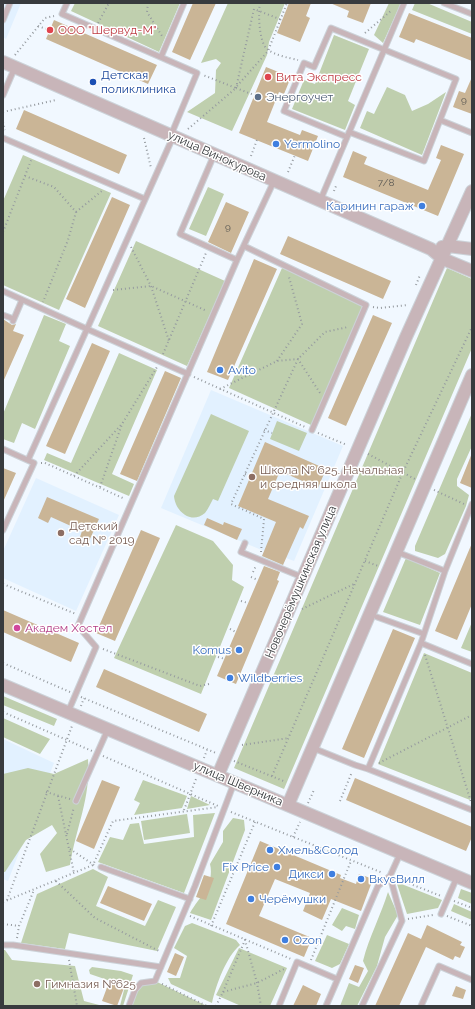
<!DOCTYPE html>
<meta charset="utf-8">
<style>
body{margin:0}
#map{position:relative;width:475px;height:1009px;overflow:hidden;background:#f1f8ff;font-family:Raleway,sans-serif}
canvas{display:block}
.frame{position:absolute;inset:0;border:4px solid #383b3e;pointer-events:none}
</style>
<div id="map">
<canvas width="475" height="1009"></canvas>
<div class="frame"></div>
</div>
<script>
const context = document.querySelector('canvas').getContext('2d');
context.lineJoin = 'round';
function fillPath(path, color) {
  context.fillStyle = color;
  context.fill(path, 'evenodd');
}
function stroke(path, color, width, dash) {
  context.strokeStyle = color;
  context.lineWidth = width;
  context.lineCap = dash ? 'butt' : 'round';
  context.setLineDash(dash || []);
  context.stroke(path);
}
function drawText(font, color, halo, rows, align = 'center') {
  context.font = font + ' Raleway,sans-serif';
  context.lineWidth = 3;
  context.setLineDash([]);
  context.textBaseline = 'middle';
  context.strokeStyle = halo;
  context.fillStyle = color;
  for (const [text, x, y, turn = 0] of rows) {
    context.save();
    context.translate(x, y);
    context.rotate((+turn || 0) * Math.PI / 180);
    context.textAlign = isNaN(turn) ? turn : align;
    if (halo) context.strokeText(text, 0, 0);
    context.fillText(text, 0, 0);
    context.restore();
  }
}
fillPath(new Path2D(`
 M3,3H21L6,39L3,37Z
 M211,390L343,446L294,561L286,558L283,566L261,557L264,551L161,508Z
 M36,478L119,515L76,611L3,578V551Z
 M3,739L54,763L8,881L3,879Z`), '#e2f1ff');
fillPath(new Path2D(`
 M75,3H180L159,52L71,11Z
 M228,3H285L269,42L267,55L232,131L187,112L215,93L216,70L221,63L216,59L201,63Z
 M389,3H401L383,43L374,35Z
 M415,3H427L472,22V34L412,10Z
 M334,35L369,49L348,101L355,105L345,130L292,109L304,80L315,84Z
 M387,87L405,95L412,111L428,104L446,92L422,155L360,128L367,111L374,114Z
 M23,155L111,193L59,310L3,285V201Z
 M208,187L224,194L206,236L189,229Z
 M136,241L225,281L187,366L98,326Z
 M282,268L365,305L311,425L229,388Z
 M447,268L472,279V348L284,789L234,768Z
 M44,315L66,324L59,341L70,346L35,429L22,423L14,443L3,439V414Z
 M119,353L157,370L112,474L134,484L129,496L44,460L47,453L71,463Z
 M472,413V446L457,479V486L469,495L466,506L445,554L438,558L415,551V546Z
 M211,414L249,431L218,501L213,499C211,503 208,509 205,513C191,525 175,511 174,496Z
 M277,421L307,433L299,451L270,439Z
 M176,525L213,541L233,565L232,580L244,587L201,694L114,658Z
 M406,558L440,573L420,625L383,612Z
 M472,622V652L461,648Z
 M424,653L472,673V795L470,800L378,764Z
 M3,696L57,719L54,726L3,705Z
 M3,718L50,739L40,754L3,737Z
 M88,759C91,798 76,827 70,865L46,872L40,854L57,833L52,825L26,840L5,872H3V774L28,768L54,774Z
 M143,780L187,796L182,808L134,815L140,803L134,800Z
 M191,796L210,805L187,809Z
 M215,813L184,893L98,862L110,837L123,840L130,824L139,823L144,844L194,837L193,815Z
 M187,814L190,833L144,840L141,821Z
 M233,818L244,820L245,830L211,920L190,913C199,897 215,885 210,864L223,842V831Z
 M93,869L108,877L96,906L145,926L158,900L176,907L157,951L69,933L65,949L21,943L37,894Z
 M399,883L442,900L438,908L407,914L397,884Z
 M461,889L472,893V904L458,898Z
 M388,892L398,915L385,937L377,966L357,1006H340L349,983L359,987L368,971L363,961C369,937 381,915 388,892Z
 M454,904L472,912V920L451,911Z
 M342,908L359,915L355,929L346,926L342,931L332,925Z
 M192,923L236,940L240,945C226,957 216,985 212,1003L171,984L168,978H180L187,956L174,948L185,926Z
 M327,935L349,944L340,964L332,968L315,961Z
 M239,948L287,968L270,1006H241L216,995Z
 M3,950H5L12,960L75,966L84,1001L103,1006H3Z
 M92,967L121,971L133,975L123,1006H120L125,986L90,974L89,970Z
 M155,981L207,1006H129L141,983Z`), '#bfcfae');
fillPath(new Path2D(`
 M193,3H216L190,60L172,52Z
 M289,3H311L306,16L310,18L300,42L277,33Z
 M330,3H371L363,23L347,17L349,11Z
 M409,13L472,38V61L416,39L414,43L399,37Z
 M54,20L157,65L148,84L46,39Z
 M266,67L291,77L284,94L279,92L267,122L300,135L302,130L318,136L308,161L239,133Z
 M472,77V114L453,107L459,91L465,93Z
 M24,110L127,155L119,174L16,129Z
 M441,145L464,154L438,216L343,177L353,151L367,157L364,164L428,190L441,160L436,158Z
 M112,197L130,205L85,308L66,299Z
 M226,202L249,212L231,253L208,242Z
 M288,236L391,281L383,299L280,254Z
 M254,259L277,269L228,380L207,372Z
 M373,315L392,323L346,426L328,418Z
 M3,319L12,325L16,324L13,331L24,335L3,382Z
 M92,343L110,351L65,454L46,446Z
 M165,371L181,378L137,481L120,474Z
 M265,442L326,469L318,488L280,471L268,499L309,516L303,529L300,527L283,565L262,556L276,522L238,506Z
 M472,453V488L460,483Z
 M3,468L16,473L3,502Z
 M47,497L99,519L89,541L80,537L82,531L51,517L48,523L38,518Z
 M207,518L223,525L224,522L242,529L237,540L204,525Z
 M141,530L160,538L115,641L96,633Z
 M472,543V604L457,640L435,631Z
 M264,566L280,572L277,580L279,581L236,684L217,676Z
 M3,610L79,643L71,662L3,632Z
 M393,629L415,638L364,758L342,749Z
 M104,669L207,714L199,732L96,687Z
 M355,778L472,827V837L466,851L346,800Z
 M102,780L120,787L94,849L76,841Z
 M260,841L341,875L340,878L356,884L359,874L373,879L361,911L331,899L322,920L303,911L310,893L275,879L259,916L312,938L304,957L226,924Z
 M204,875L214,878L206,900L196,897Z
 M108,886L152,904L144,921L100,903Z
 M427,925L462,942L460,945L465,947L460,958L455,956L453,960L426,947L399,1006H375L408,933L421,939Z
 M175,953L184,957L176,976L167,972Z
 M355,965L364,968L358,983L349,979Z
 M109,982L124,988L117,1006L102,1001Z
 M303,985L321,994L316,1006H293Z
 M456,986L466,990L463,999L452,996Z`), '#cab596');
const service = new Path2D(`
 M67,3L62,14L197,73L171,135
 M444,3L472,14
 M3,20L10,3
 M161,57L184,3
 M3,95L15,67
 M349,132L424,161L440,120
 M347,137L284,111L304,63L314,67L331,28L456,79L440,120L472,133
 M3,138L145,199
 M214,155L180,234L237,260
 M320,201L404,3
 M244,246L366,305L312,430
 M3,291L87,329L173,137
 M3,315L14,319
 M13,321L22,300
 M3,449L34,463L3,530
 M28,460L87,329L188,374
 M245,543L241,552L302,577
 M397,552L445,571L472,504
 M445,571L421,643L368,769L472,810
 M377,617L424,634
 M421,643L472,664
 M68,712L96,647L78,626L237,260L274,181
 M313,748L355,765L368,769
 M76,801L108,729
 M101,867L190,899
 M441,914L457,877
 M3,945H13L161,967
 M129,1006L135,990L141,983L155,981L195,886L234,783
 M279,1006L297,962L337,979
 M326,1006L378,886L390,876
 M362,1006L402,921L390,876L400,854
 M421,1006L439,966L472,980`);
const tertiary = new Path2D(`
 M3,62L431,249L443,259L472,271
 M442,247L448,246L472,249
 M3,685L472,883
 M218,775L406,337L472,191
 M288,805L472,375`);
stroke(service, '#ccd2d8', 7);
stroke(tertiary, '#ccd2d8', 14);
stroke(new Path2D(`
 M148,3L147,12L162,36
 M260,3C258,14 259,42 267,49C274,55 289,58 298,60
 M98,23L109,3
 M38,26L49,30
 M365,33L392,10
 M15,55L45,18L54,16
 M237,86L268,51L287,3
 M236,88L254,9L282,20
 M236,88L254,95
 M3,112L56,100
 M3,122L5,130
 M188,129L236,88L203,75
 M144,138L151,168
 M251,156L257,140
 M288,172L295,155
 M25,176L54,187L76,212L68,240L43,302
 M334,191L336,186
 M76,212L103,190
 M3,232L32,158
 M131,247L151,286L169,341
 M416,285L420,275
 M113,290L151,286L207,311
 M373,307L380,308L408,305
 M163,354L206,253
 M277,361L302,324L289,277
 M194,377L305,427
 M220,389L277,361L298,359L320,393
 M264,430L272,433
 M318,433L347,445
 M368,454L415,479
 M41,463H45L125,499
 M245,474L251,476
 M74,476L121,425
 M100,487L122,424L157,367
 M434,490L464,504
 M261,552L264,519L231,504L298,359L325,332L348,327
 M365,561L378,566
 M253,572L256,566
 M251,577L258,580
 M3,584L76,614
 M241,601L248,603
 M302,609L354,584
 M230,629L236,632
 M103,649L200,686L209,684
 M425,655L471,802
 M218,657L225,659
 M3,663L70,692
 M81,697L216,753
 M81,706L84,698
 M3,712L92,751
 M242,745L289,738
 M103,756L218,806
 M204,758L207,750
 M234,761L286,782
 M379,763L472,715
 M272,776L403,472L472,327
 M46,792L70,799
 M58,796L74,873
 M340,801L352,772
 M308,803L314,790
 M184,810L196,779
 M231,812L383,873
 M67,834L74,807
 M293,837L300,822
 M70,849L94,865
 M398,879L441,896
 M56,881L95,918L159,951
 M7,900L72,726
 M454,901L472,908
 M3,902L93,865L113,821L218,807
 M190,916L291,959
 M447,916L472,926
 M408,919L433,915
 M3,924L19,926
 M211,926L255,822
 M17,938L19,926L34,890
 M69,960L77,1006
 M311,960L351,861
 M162,984L207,1006
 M223,992L245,940L257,983L261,1006
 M216,1006L223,992L257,983L286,968`), '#959a9f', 2, [1, 3]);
stroke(service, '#c8b5b9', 5);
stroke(tertiary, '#c8b5b9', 12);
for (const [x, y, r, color] of [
 [50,30,4,"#e0444e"],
 [268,77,4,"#e0444e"],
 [93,82,4,"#1a4fb4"],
 [258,97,4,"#5c6f8a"],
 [276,144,4,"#3f7fe0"],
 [422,206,4,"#3f7fe0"],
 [220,370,4,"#3f7fe0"],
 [252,477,4,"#8d6e63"],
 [61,533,4,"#8d6e63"],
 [17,628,4,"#d1479c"],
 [239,650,4,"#3f7fe0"],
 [230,678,4,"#3f7fe0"],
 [270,850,4,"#3f7fe0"],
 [277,867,4,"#3f7fe0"],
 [332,874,4,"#3f7fe0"],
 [361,879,4,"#3f7fe0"],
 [251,899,4,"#3f7fe0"],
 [285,940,4,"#3f7fe0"],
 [37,984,4,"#8d6e63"]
]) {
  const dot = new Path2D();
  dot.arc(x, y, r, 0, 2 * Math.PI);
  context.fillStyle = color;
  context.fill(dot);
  stroke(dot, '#fff', 1.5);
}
drawText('10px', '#5c5a54', null, [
 ["9",464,100],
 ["7/8",386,183],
 ["9",228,227]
]);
drawText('12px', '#be3a42', '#fff', [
 ["ООО \"Шервуд-М\"",58,30],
 ["Вита Экспресс",276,77]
], 'left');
drawText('12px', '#164399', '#fff', [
 ["Детская",101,75],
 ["поликлиника",101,89]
], 'left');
drawText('12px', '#4e5e75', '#fff', [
 ["Энергоучет",266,97]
], 'left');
drawText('12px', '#366cbe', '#fff', [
 ["Yermolino",284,144],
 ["Каринин гараж",414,206,"right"],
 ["Avito",228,370],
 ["Komus",231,650,"right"],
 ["Wildberries",238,678],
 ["Хмель&Солод",278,850],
 ["Fix Price",269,867,"right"],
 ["Дикси",324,874,"right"],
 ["ВкусВилл",369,879],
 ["Черёмушки",259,899],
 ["Ozon",293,940]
], 'left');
drawText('12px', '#383b3e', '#fff', [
 ["улица Винокурова",217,156,24],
 ["Новочерёмушкинская улица",301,582,-67],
 ["улица Шверника",238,784,23]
]);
drawText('12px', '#785e54', '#fff', [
 ["Школа № 625. Начальная",260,470],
 ["и средняя школа",260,484],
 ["Детский",69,526],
 ["сад № 2019",69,540],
 ["Гимназия №625",45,984]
], 'left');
drawText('12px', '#b23c85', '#fff', [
 ["Академ Хостел",25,628]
], 'left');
</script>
